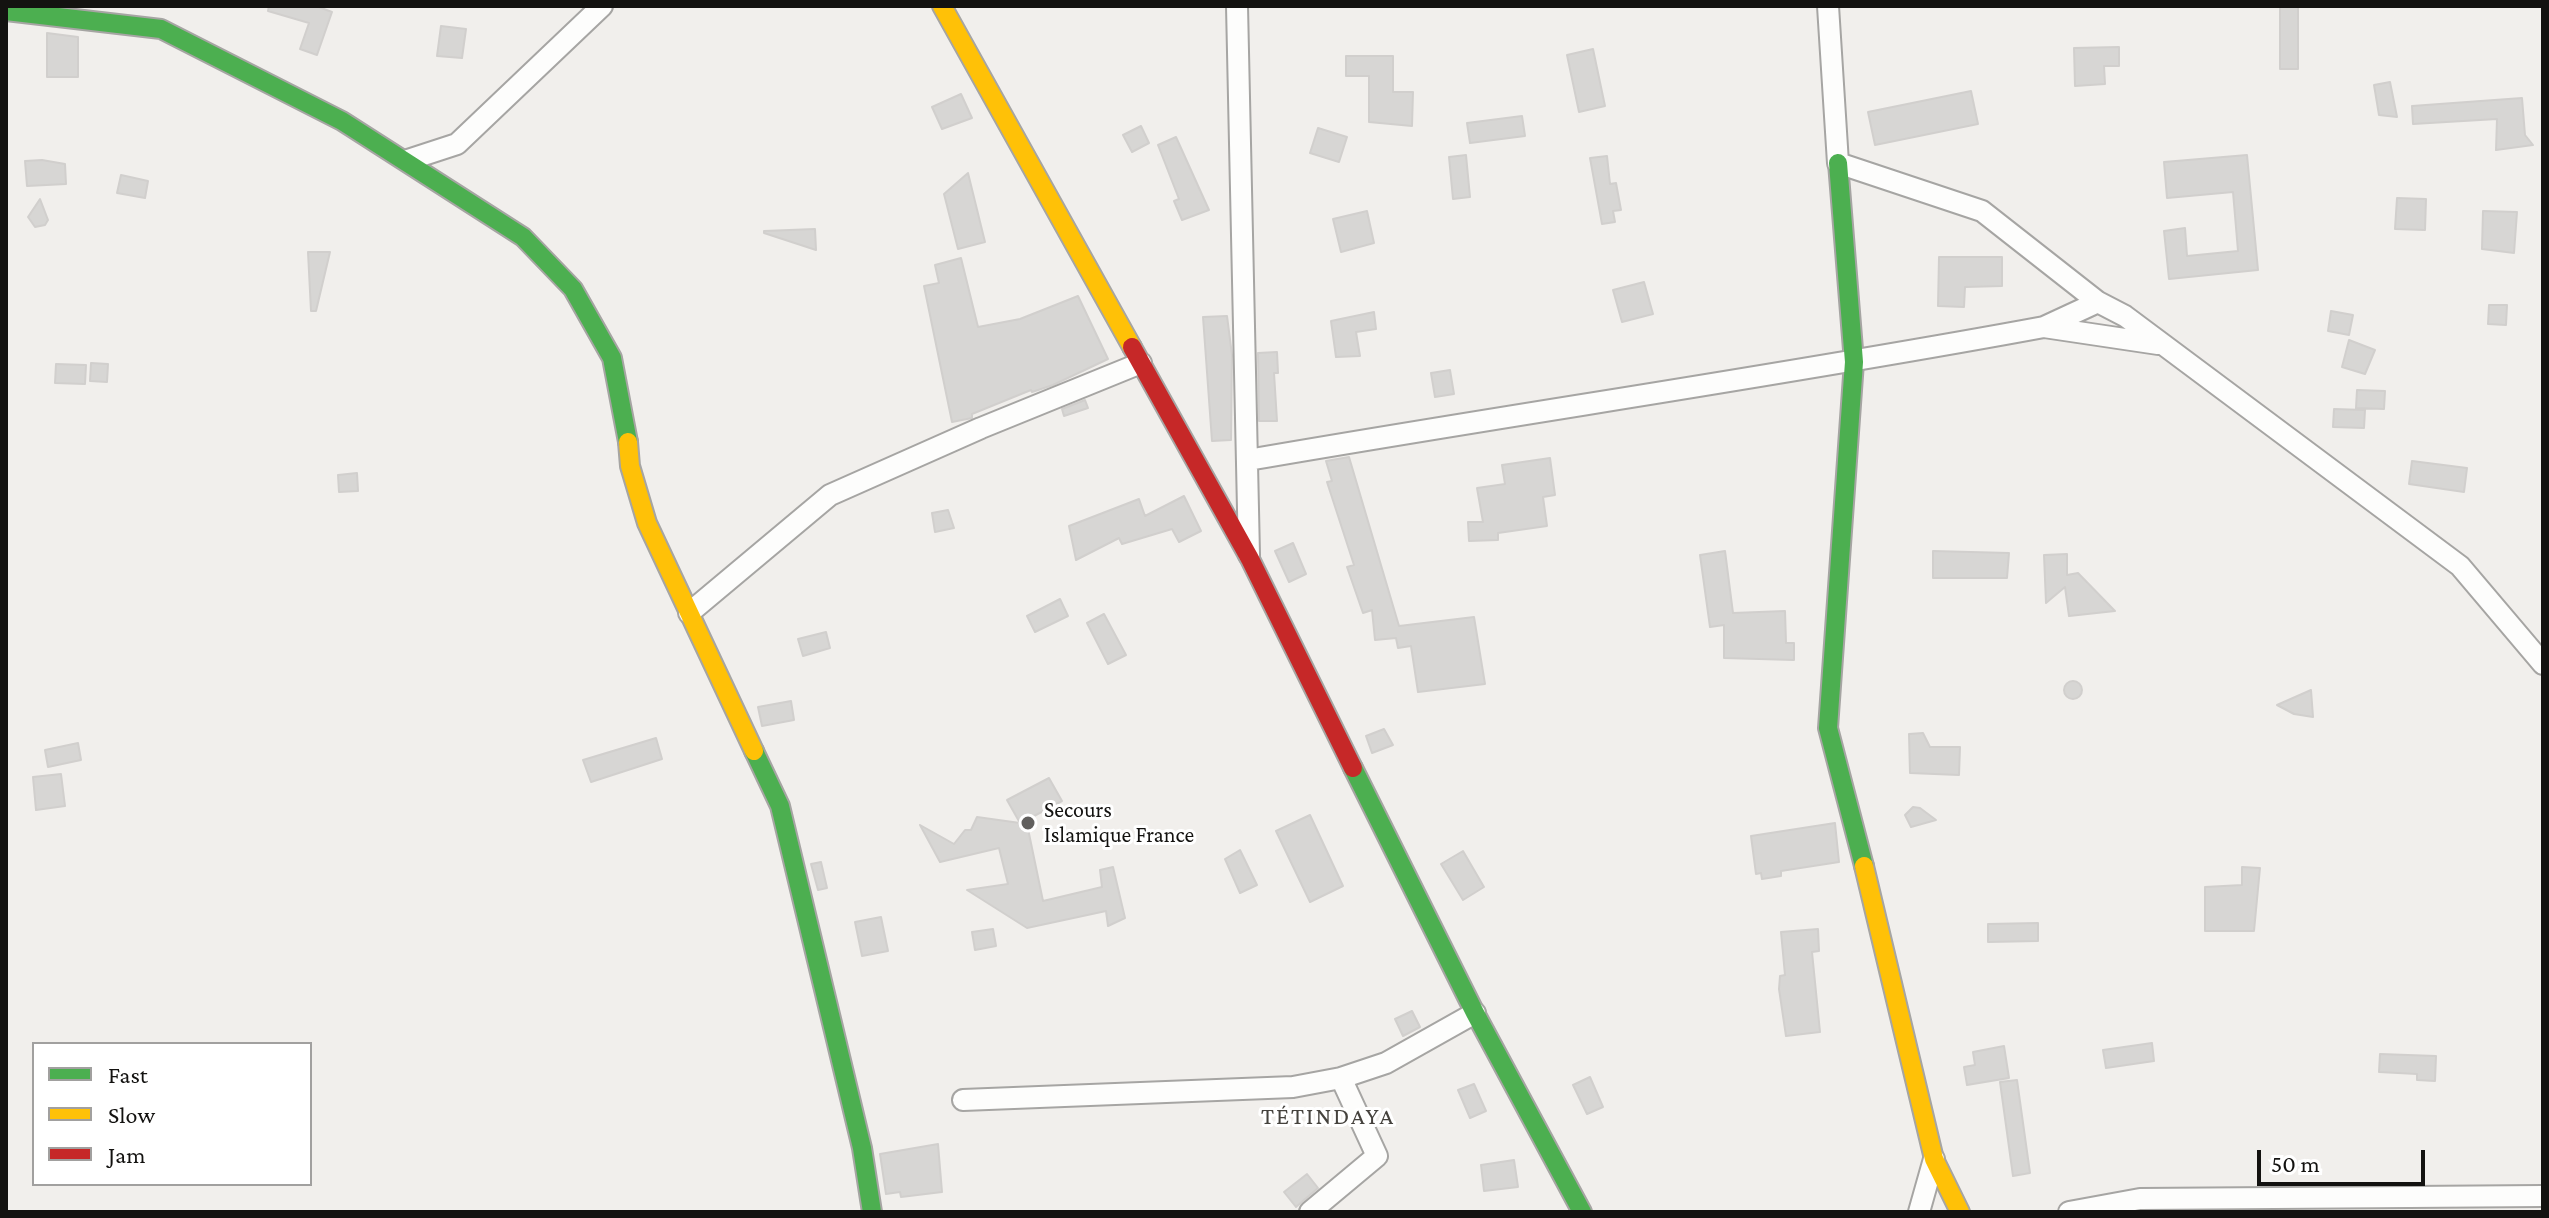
<!DOCTYPE html>
<meta charset="utf-8">
<style>
body{margin:0}
#map{position:relative;width:2549px;height:1218px;overflow:hidden;background:#f1efec;font-family:"Crimson Pro",serif}
canvas{display:block}
.frame{position:absolute;inset:0;border:8px solid #131210;pointer-events:none}
.legend{position:absolute;left:32px;top:1042px;width:280px;height:144px;box-sizing:border-box;background:#fff;border:2px solid #a1a09f;margin:0;padding:10px 14px;list-style:none;font-size:24px;color:#131210}
.legend li{display:flex;align-items:center;gap:16px;height:40px}
.legend b{width:40px;border:2px solid #a1a09f}
.scale{position:absolute;left:2257px;top:1150px;width:168px;height:36px;box-sizing:border-box;border:4px solid #131210;border-top:0;padding-left:10px;font-size:24px;line-height:28px;white-space:nowrap;color:#131210;-webkit-text-stroke:6px #fff;paint-order:stroke}
</style>
<div id="map">
<canvas width="2549" height="1218"></canvas>
<div class="frame"></div>
<ul class="legend">
<li><b style="height:10px;background:#4caf50"></b>Fast</li>
<li><b style="height:10px;background:#ffc107"></b>Slow</li>
<li><b style="height:10px;background:#c62828"></b>Jam</li>
</ul>
<div class="scale">50 m</div>
</div>
<script>
const context = document.querySelector('canvas').getContext('2d');
context.lineJoin = 'round';
function fillPath(path, color) {
  context.fillStyle = color;
  context.fill(path, 'evenodd');
}
function stroke(path, color, width, dash) {
  context.strokeStyle = color;
  context.lineWidth = width;
  context.lineCap = dash ? 'butt' : 'round';
  context.setLineDash(dash || []);
  context.stroke(path);
}
function drawText(font, color, halo, rows, align = 'center') {
  context.font = font + ' "Crimson Pro",serif';
  context.lineWidth = 6;
  context.setLineDash([]);
  context.textBaseline = 'middle';
  context.strokeStyle = halo;
  context.fillStyle = color;
  for (const [text, x, y, turn = 0] of rows) {
    context.save();
    context.translate(x, y);
    context.rotate((+turn || 0) * Math.PI / 180);
    context.textAlign = isNaN(turn) ? turn : align;
    if (halo) context.strokeText(text, 0, 0);
    context.fillText(text, 0, 0);
    context.restore();
  }
}
const building = new Path2D(`
 M269,6H316L332,12L317,55L300,49L309,23L268,11Z
 M2280,6H2298V69H2280Z
 M441,26L466,29L462,58L437,56Z
 M47,33L78,37V77H47Z
 M2119,47V66H2104L2105,84L2075,86L2074,48Z
 M1593,49L1605,106L1579,112L1567,55Z
 M1346,56H1393V92H1413L1412,126L1369,122V76H1346Z
 M2390,82L2397,117L2379,115L2374,85Z
 M1971,91L1978,124L1875,145L1868,112Z
 M961,94L972,118L942,129L932,107Z
 M2522,98L2525,135L2533,145L2496,150L2497,119L2413,124L2412,106Z
 M1522,116L1525,136L1470,143L1467,123Z
 M1141,126L1149,143L1132,152L1123,135Z
 M1318,128L1347,137L1339,162L1310,153Z
 M1176,137L1209,210L1182,220L1174,201L1179,199L1158,145Z
 M1466,155L1470,197L1453,199L1449,157Z
 M2247,155L2258,270L2169,279L2164,231L2185,228L2187,256L2238,251L2233,192L2167,198L2164,162Z
 M1607,156L1610,184L1616,183L1621,210L1613,211L1615,222L1602,224L1590,158Z
 M42,160L65,164L66,184L27,186L25,161Z
 M968,173L985,242L958,249L944,194Z
 M121,175L148,181L145,198L117,193Z
 M2397,198L2426,199L2425,230L2395,229Z
 M40,199L48,220L45,225L35,227L28,217Z
 M1367,211L1374,243L1341,252L1333,219Z
 M2483,211L2517,212L2514,253L2482,249Z
 M815,229L816,250L764,233V231Z
 M308,252H330L316,311H311Z
 M1939,257H2002V286L1965,287L1964,307L1938,306Z
 M961,258L978,327L1020,319L1078,296L1108,359L1053,385L1032,392L1031,390L972,414V418L952,422L924,286L939,283L935,265Z
 M1644,282L1653,314L1622,322L1613,290Z
 M2489,305H2507L2506,325L2488,324Z
 M2331,311L2353,315L2349,335L2328,331Z
 M1374,312L1376,329L1356,332L1360,356L1336,357L1331,321Z
 M1227,316L1232,355L1231,440L1212,441L1203,317Z
 M2349,340L2375,350L2365,374L2342,367Z
 M1277,352L1278,373H1274L1277,421H1259L1258,353Z
 M91,363L108,364L107,382L90,381Z
 M56,364L86,365L85,384L55,383Z
 M1450,370L1454,394L1435,397L1431,373Z
 M2357,390L2385,391L2384,409L2356,408Z
 M1085,400L1088,408L1064,416L1062,409Z
 M2334,409L2365,410L2364,428L2333,427Z
 M1349,457L1399,626L1474,617L1485,684L1418,692L1411,646L1398,648L1396,638L1375,640L1372,610L1363,613L1347,567L1354,565L1327,482L1332,481L1326,461Z
 M1550,458L1555,495L1543,497L1547,526L1498,533V540L1469,541L1468,522H1483L1477,488L1505,484L1502,465Z
 M2412,461L2467,468L2464,492L2409,484Z
 M357,473L358,491L339,492L338,475Z
 M1184,496L1201,531L1179,542L1172,529L1122,544L1119,538L1076,560L1069,526L1139,499L1145,516Z
 M948,510L954,528L935,532L932,513Z
 M1293,543L1306,574L1289,582L1275,551Z
 M1725,551L1733,613L1785,611L1786,643H1794V660L1724,658V625L1710,627L1700,555Z
 M1933,551L2009,553L2007,578H1933Z
 M2067,554V575L2078,573L2115,611L2069,616L2065,587L2046,603L2044,555Z
 M1060,599L1068,616L1035,632L1027,616Z
 M1104,614L1126,655L1108,664L1087,623Z
 M826,632L830,648L803,656L798,639Z
 M2064 690a9 9 0 1 1 18 0a9 9 0 1 1-18 0Z
 M2311,690L2313,717L2294,714L2277,705Z
 M791,701L794,720L762,726L758,707Z
 M1384,729L1393,745L1372,753L1366,736Z
 M1923,733L1930,747H1960L1959,775L1910,773L1909,734Z
 M656,738L662,759L591,782L583,760Z
 M78,743L81,760L48,767L45,750Z
 M61,774L65,806L36,810L33,777Z
 M1049,778L1062,801L1021,823L1027,824L1043,901L1102,887L1100,870L1113,867L1125,918L1108,926L1106,911L1027,928L967,890L1008,884L999,848L940,862L920,825L954,844L965,830H971L977,817L1020,823L1007,800Z
 M1913,807L1920,808L1936,820L1911,827L1905,815Z
 M1310,815L1343,886L1310,902L1276,831Z
 M1835,823L1839,862L1781,871V876L1762,879L1761,873L1756,874L1751,836Z
 M1240,850L1257,885L1240,893L1225,859Z
 M1463,851L1484,887L1463,900L1441,864Z
 M821,862L827,888L818,890L811,864Z
 M2242,867L2260,868L2254,931H2205V887L2242,885Z
 M881,917L888,951L862,956L855,922Z
 M2038,923V941L1988,942V924Z
 M993,929L996,946L975,950L972,932Z
 M1818,929L1819,951L1812,952L1820,1032L1786,1036L1779,989L1780,976L1785,975L1781,932Z
 M1412,1011L1420,1027L1403,1036L1395,1019Z
 M2152,1043L2154,1061L2106,1068L2103,1050Z
 M2004,1046L2009,1078L1967,1085L1964,1067L1975,1065L1973,1052Z
 M2380,1054L2436,1056L2435,1081L2417,1080V1074L2379,1072Z
 M1590,1077L1603,1107L1587,1114L1573,1085Z
 M2017,1080L2030,1173L2013,1176L2000,1082Z
 M1474,1084L1486,1111L1470,1118L1458,1090Z
 M938,1144L942,1192L901,1197L900,1192L886,1194L880,1154Z
 M1514,1160L1518,1187L1484,1191L1481,1165Z
 M1307,1174L1318,1188L1296,1207L1284,1192Z`);
fillPath(building, '#d7d6d4');
stroke(building, '#d1cfcd', 2);
const street = new Path2D(`
 M1237,6L1249,555
 M1828,6L1838,163L1982,211L2098,302L2125,316L2460,566L2543,664
 M408,160L457,144L602,6
 M2098,302L2044,327L2158,344
 M1248,460C1513,414 1780,376 2044,327
 M689,613L830,495L981,428L1141,363
 M963,1100L1293,1087L1341,1078L1386,1063L1475,1013
 M1310,1212L1377,1156L1341,1078
 M1919,1212L1934,1159
 M2069,1212L2140,1199L2543,1196`);
const fast = new Path2D(`
 M6,11L161,29L342,121L523,237L573,289L612,358L628,442
 M1838,163L1854,362L1828,728L1864,866
 M754,751L780,806L862,1148L872,1212
 M1353,768L1475,1013L1582,1212`);
const slow = new Path2D(`
 M942,6L1132,347
 M628,442L630,466L647,523L754,751
 M1864,866L1934,1159L1960,1212`);
const jam = new Path2D(`
 M1132,347L1250,559L1353,768`);
stroke(street, '#a6a5a3', 24);
stroke(fast, '#a6a5a3', 22);
stroke(slow, '#a6a5a3', 22);
stroke(jam, '#a6a5a3', 22);
stroke(street, '#fdfdfc', 20);
stroke(fast, '#4caf50', 18);
stroke(slow, '#ffc107', 18);
stroke(jam, '#c62828', 18);
for (const [x, y, r, color] of [
 [1028,823,8,"#615f5d"]
]) {
  const dot = new Path2D();
  dot.arc(x, y, r, 0, 2 * Math.PI);
  context.fillStyle = color;
  context.fill(dot);
  stroke(dot, '#fff', 3);
}
drawText('22px', '#131210', '#fff', [
 ["Secours",1044,810],
 ["Islamique France",1044,835]
], 'left');
context.letterSpacing = '2px';
drawText('24px', '#45423d', '#fff', [
 ["TÉTINDAYA",1328,1117]
]);
context.letterSpacing = '0px';
</script>
